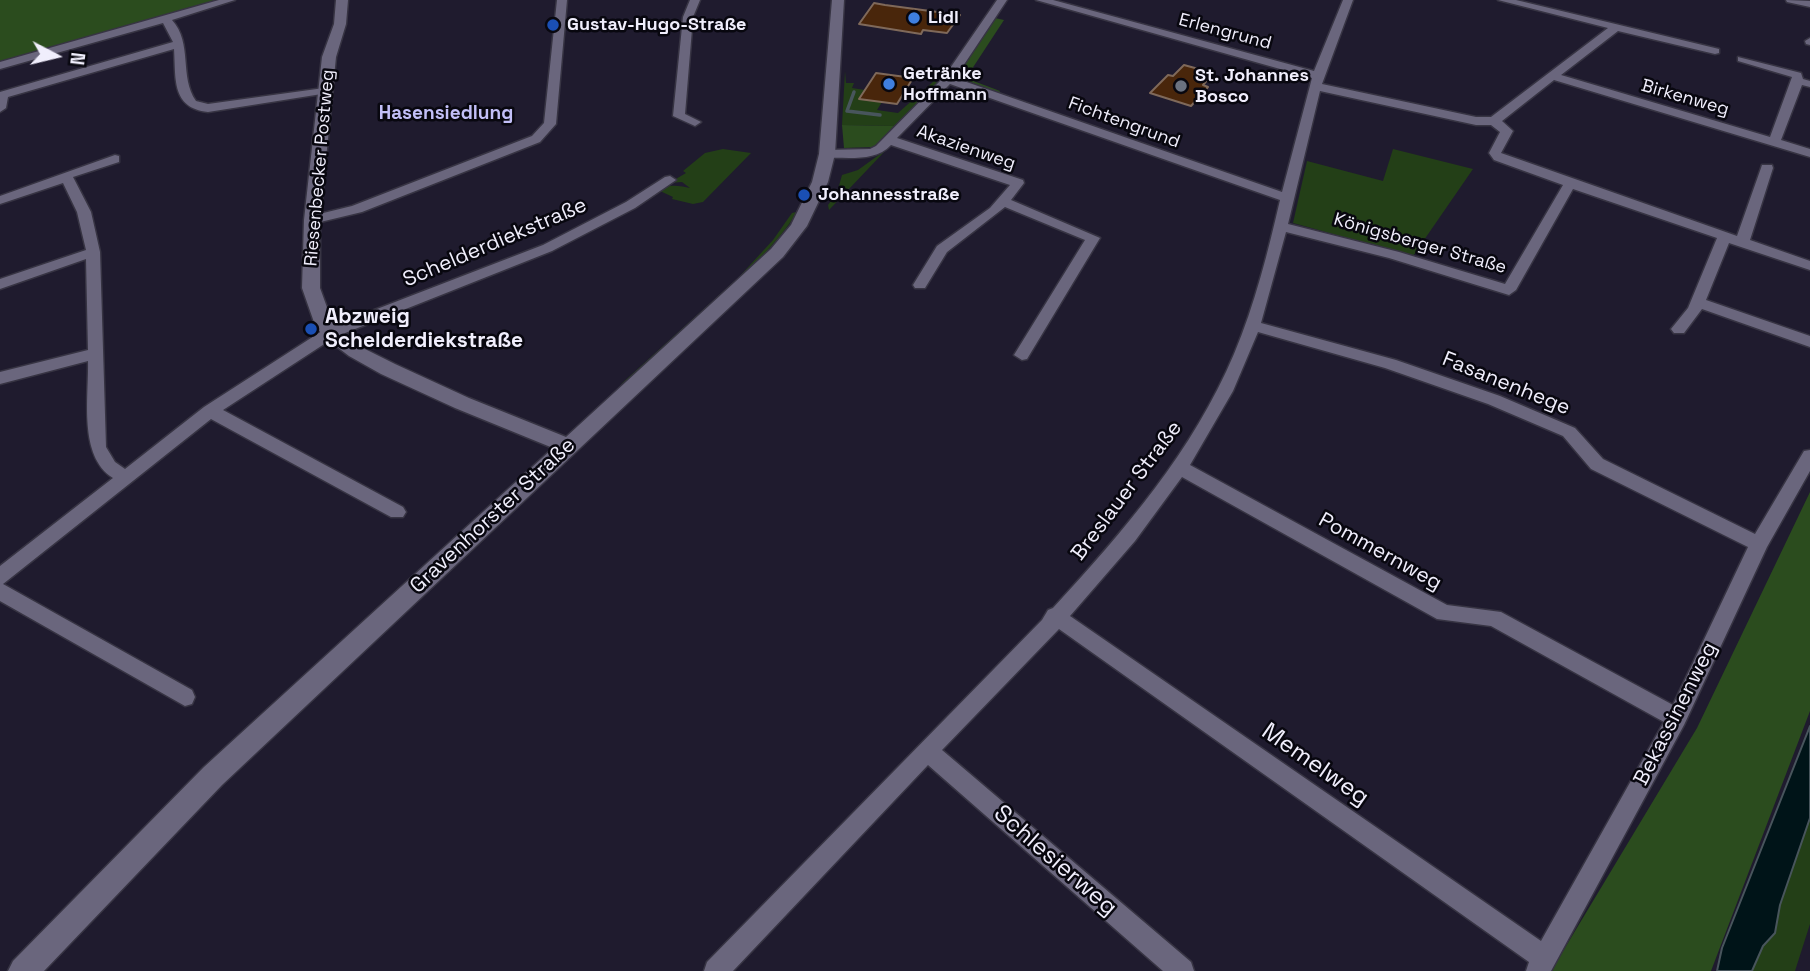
<!DOCTYPE html>
<meta charset="utf-8">
<style>
body{margin:0}
#map{position:relative;width:1810px;height:971px;overflow:hidden;background:#1f1b2e;font-family:"Space Grotesk",sans-serif}
canvas{display:block}
.north{position:absolute;left:21px;top:21px;width:70px;height:70px;-webkit-text-stroke:5px #08070f;paint-order:stroke;rotate:97deg;font-size:19px;font-weight:700;line-height:28px;text-align:center;color:#f0eefc}
.north::after{content:'';display:block;margin:auto;width:24px;height:32px;background:#f0eefc;clip-path:polygon(50% 0,100% 100%,50% 72%,0 100%)}
</style>
<div id="map">
<canvas width="1810" height="971"></canvas>
<div class="north">N</div>
</div>
<script>
const context = document.querySelector('canvas').getContext('2d');
context.lineJoin = 'round';
function fillPath(path, color) {
  context.fillStyle = color;
  context.fill(path, 'evenodd');
}
function stroke(path, color, width, dash) {
  context.strokeStyle = color;
  context.lineWidth = width;
  context.lineCap = dash ? 'butt' : 'round';
  context.setLineDash(dash || []);
  context.stroke(path);
}
function drawText(font, color, halo, rows, align = 'center') {
  context.font = font + ' "Space Grotesk",sans-serif';
  context.lineWidth = 5;
  context.setLineDash([]);
  context.textBaseline = 'middle';
  context.strokeStyle = halo;
  context.fillStyle = color;
  for (const [text, x, y, turn = 0] of rows) {
    context.save();
    context.translate(x, y);
    context.rotate((+turn || 0) * Math.PI / 180);
    context.textAlign = isNaN(turn) ? turn : align;
    if (halo) context.strokeText(text, 0, 0);
    context.fillText(text, 0, 0);
    context.restore();
  }
}
fillPath(new Path2D(`
 M845,71L846,83H854L852,88L865,90L860,99L882,102L877,110L898,113L934,81L938,83L894,126L842,125Z
 M723,149L751,153L703,202L693,204L672,199L673,197L660,191C666,183 681,186 690,188L682,182L669,183L686,173L683,171L705,153Z
 M887,149L829,210L828,205L837,193L842,175L858,170Z
 M1393,149L1473,169L1413,256L1293,223L1307,161L1383,181Z
 M796,212C785,243 652,367 620,385L739,277L773,240L792,213Z
 M1810,818V924L1795,971H1752L1763,946L1775,933L1780,905Z`), '#233f17');
fillPath(new Path2D(`
 M0,0H220L0,63Z
 M995,18L1004,20L968,75V79L1000,91L999,93L954,76Z
 M842,125L894,126L874,147L844,148Z
 M1810,492V711L1711,971H1551L1697,728Z`), '#2b4c1e');
const water = new Path2D(`
 M1810,726V818L1780,905L1775,933L1763,946L1752,971H1717L1722,948Z`);
fillPath(water, '#001418');
stroke(water, '#48555c', 2);
stroke(new Path2D(`
 M854,92L847,111L880,115`), '#48555c', 3.5);
const building = new Path2D(`
 M874,3L885,5L960,15L947,33L923,30L921,34L859,24Z
 M1184,65L1213,73L1203,85L1208,87L1191,106L1150,93L1168,75L1173,76Z
 M876,73L913,78L897,104L859,99Z`);
fillPath(building, '#49260b');
stroke(building, '#7f695a', 2);
const street = new Path2D(`
 M219,0H235L172,20C193,43 179,77 196,101L208,104L324,88L328,89V93L208,112C171,108 176,78 174,49L8,97L6,108L0,112V92L173,42L163,23L0,69V62Z
 M557,0H567L556,124L540,142L362,212L312,224L307,223V217L352,206L532,136L544,123Z
 M690,0H700L693,17L685,114L701,122L695,126L673,116L683,17Z
 M997,0H1007L955,78L1282,192L1312,78L1036,0H1053L1314,71L1343,0H1353L1322,84L1476,117H1491L1608,28L1498,0H1516L1719,49V53L1715,54L1618,31L1561,75L1770,137L1792,77L1738,61V57L1801,73L1803,79L1810,81V87L1802,85L1781,140L1810,149V157L1554,80L1502,121L1513,131L1501,153L1737,236L1761,168L1762,165H1772L1773,168L1750,240L1810,261V270L1729,243L1706,300L1810,336V347L1702,309L1684,333H1674L1671,329L1688,308L1717,238L1573,189L1516,290L1509,295L1389,258L1286,232L1261,323L1396,360L1500,396L1575,428L1603,459L1755,534L1804,451L1810,450V471L1767,547L1684,725L1551,971H1526L1529,962L1059,629L942,750L1191,962L1194,971H1163L928,765L733,971H704L707,962L1042,620L1048,610L1053,608C1124,531 1193,451 1234,354C1255,304 1268,252 1280,200L950,84L897,138L1023,180L1024,183L1011,200L1100,238L1027,359L1022,360L1014,355L1085,240L1005,207L947,252L925,288H915L913,285L937,246L990,208L1010,185L891,145C875,162 850,157 827,158L821,154L827,150L870,149L876,146L944,77ZM1320,91L1476,125H1491L1500,132L1489,153L1494,160L1563,185L1505,284L1399,252L1288,224ZM1258,332L1385,368L1488,404L1563,436L1591,469L1748,547L1673,705L1501,612L1447,605L1190,465L1233,391ZM1182,477L1437,619L1491,626L1664,722L1541,941L1070,616L1135,541Z
 M1786,0L1810,1V7L1787,2Z
 M1810,38V45L1806,44L1805,41Z
 M115,155L119,156V162L73,177L91,212L100,252L106,447L115,462L125,469L204,407L325,329L543,245L626,202L665,177L670,176L676,180L635,208L552,251L335,337L223,410L403,507L406,512L403,517H391L211,419L3,584L192,690L195,697L192,704L185,706L0,601V566L113,478C78,456 89,397 88,361L0,384V372L88,350L86,259L0,289V279L86,250L77,212L63,183L0,204V196Z`);
const secondary = new Path2D(`
 M336,0H348L346,24L336,57L320,220V288L333,324L363,348L395,364L469,398L566,437L771,249L791,225L812,182L819,154L832,0H844L835,154L828,182L807,226L783,257L222,785L44,971H8L13,961L204,767L553,448L455,408L381,374L349,356L324,337L315,325L302,288L304,220L322,57L334,24Z`);
stroke(street, '#373443', 3);
stroke(secondary, '#373443', 3);
fillPath(street, '#6a667d');
fillPath(secondary, '#6a667d');
for (const [x, y, r, color] of [
 [914,18,7,"#3f7fe0"],
 [553,25,7,"#1a4fb4"],
 [889,84,7,"#3f7fe0"],
 [1181,86,7,"#6b7280"],
 [804,195,7,"#1a4fb4"],
 [311,329,7,"#1a4fb4"]
]) {
  const dot = new Path2D();
  dot.arc(x, y, r, 0, 2 * Math.PI);
  context.fillStyle = color;
  context.fill(dot);
  stroke(dot, '#08070f', 2.5);
}
drawText('bold 18px', '#f0eefc', '#08070f', [
 ["Lidl",928,18],
 ["Gustav-Hugo-Straße",567,25],
 ["Getränke",903,74],
 ["Hoffmann",903,95],
 ["St. Johannes",1195,76],
 ["Bosco",1195,97],
 ["Johannesstraße",818,195]
], 'left');
drawText('18px', '#f0eefc', '#08070f', [
 ["Erlengrund",1225,32,15],
 ["Birkenweg",1685,98,16],
 ["Fichtengrund",1124,123,20],
 ["Akazienweg",966,148,19],
 ["Riesenbecker Postweg",320,168,-85],
 ["Königsberger Straße",1420,244,16]
]);
drawText('bold 19px', '#c2bff8', '#08070f', [
 ["Hasensiedlung",446,114]
]);
drawText('21px', '#f0eefc', '#08070f', [
 ["Schelderdiekstraße",495,243,-23],
 ["Fasanenhege",1506,384,22],
 ["Breslauer Straße",1127,491,-53],
 ["Gravenhorster Straße",493,516,-43],
 ["Pommernweg",1380,552,29],
 ["Bekassinenweg",1676,714,-63]
]);
drawText('bold 21px', '#f0eefc', '#08070f', [
 ["Abzweig",325,317],
 ["Schelderdiekstraße",325,341]
], 'left');
drawText('24px', '#f0eefc', '#08070f', [
 ["Memelweg",1315,765,35],
 ["Schlesierweg",1055,861,41]
]);
</script>
